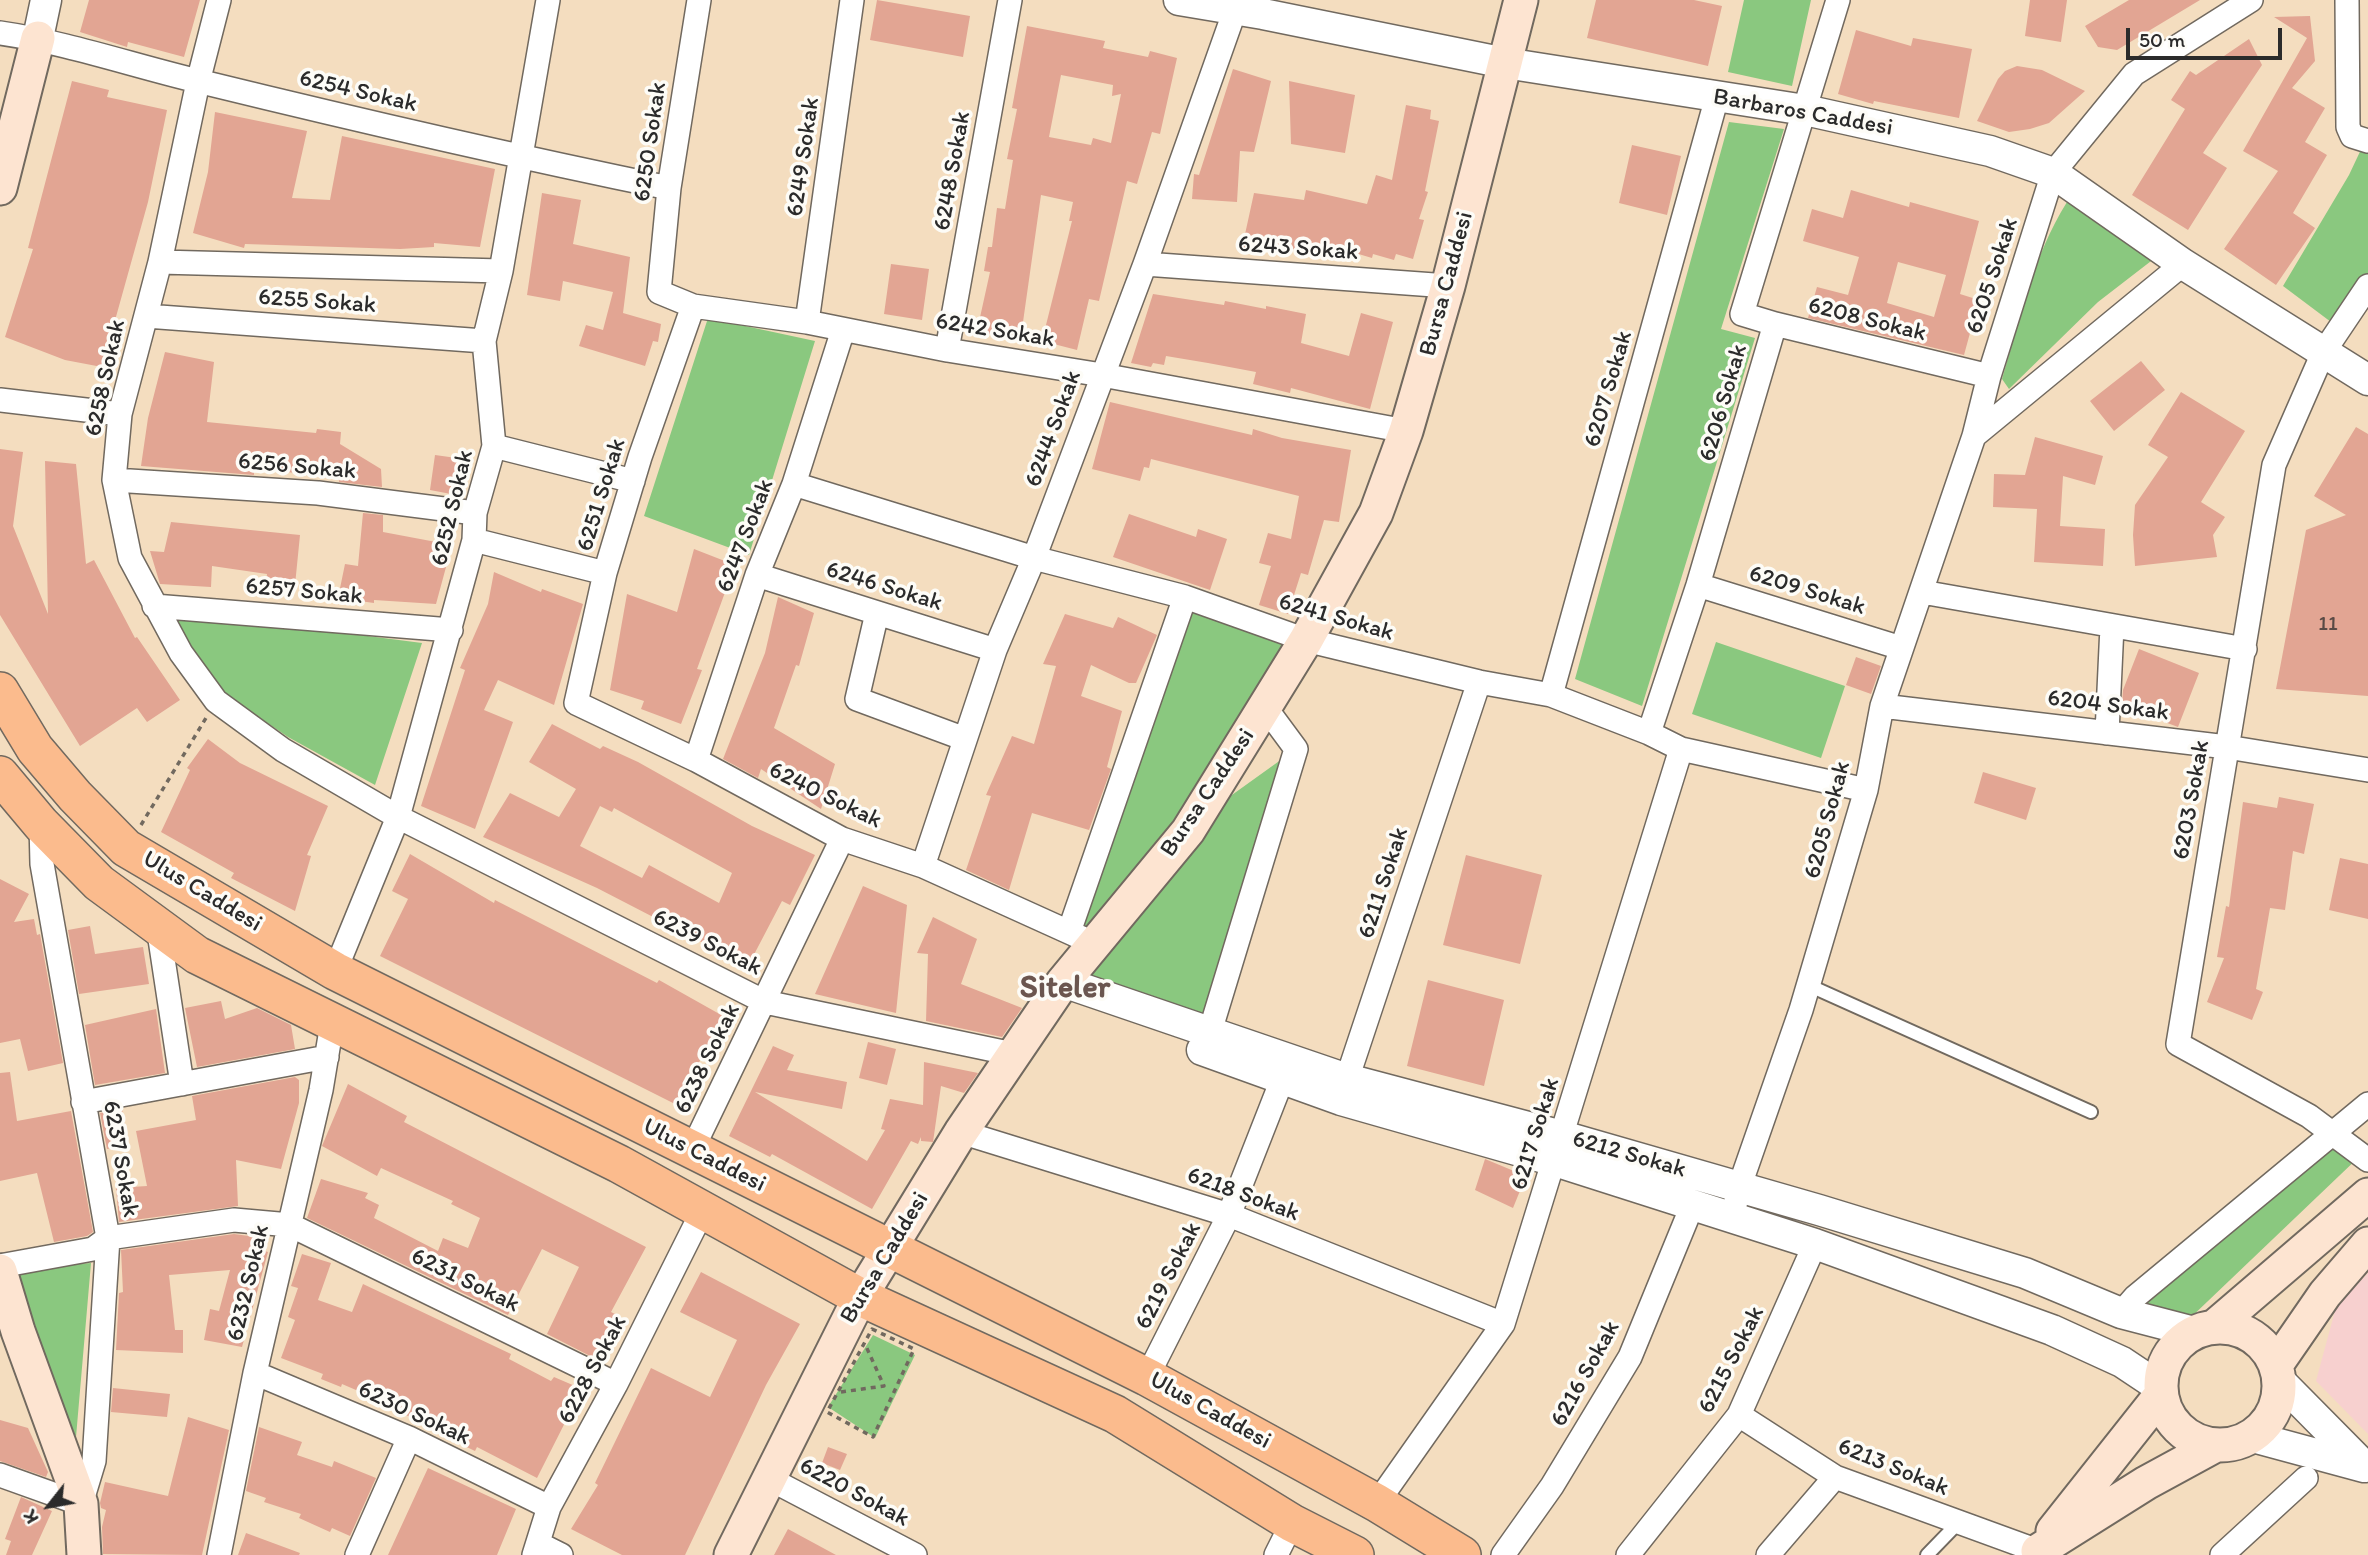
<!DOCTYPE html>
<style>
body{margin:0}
#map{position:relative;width:2368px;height:1555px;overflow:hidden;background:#f4ddbf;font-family:Itim,sans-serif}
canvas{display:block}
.north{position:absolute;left:14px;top:1471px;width:70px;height:70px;-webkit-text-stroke:5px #fdfcf7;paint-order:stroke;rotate:239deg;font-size:19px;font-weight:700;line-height:28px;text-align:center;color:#2b2b2b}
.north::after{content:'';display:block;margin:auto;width:24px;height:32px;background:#2b2b2b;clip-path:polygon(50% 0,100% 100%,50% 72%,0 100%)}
.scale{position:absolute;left:2126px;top:28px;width:156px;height:32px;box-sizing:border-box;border:4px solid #2b2b2b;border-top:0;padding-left:9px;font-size:21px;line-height:24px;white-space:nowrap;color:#2b2b2b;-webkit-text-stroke:5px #fdfcf7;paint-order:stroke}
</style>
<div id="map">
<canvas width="2368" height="1555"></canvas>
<div class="north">K</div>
<div class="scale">50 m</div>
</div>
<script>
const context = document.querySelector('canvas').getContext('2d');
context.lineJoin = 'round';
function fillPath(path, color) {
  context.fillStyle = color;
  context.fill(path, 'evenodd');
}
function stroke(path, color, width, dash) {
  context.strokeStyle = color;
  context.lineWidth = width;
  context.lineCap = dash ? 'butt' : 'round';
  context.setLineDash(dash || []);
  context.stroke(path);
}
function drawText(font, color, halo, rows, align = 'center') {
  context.font = font + ' Itim,sans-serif';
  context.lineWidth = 7;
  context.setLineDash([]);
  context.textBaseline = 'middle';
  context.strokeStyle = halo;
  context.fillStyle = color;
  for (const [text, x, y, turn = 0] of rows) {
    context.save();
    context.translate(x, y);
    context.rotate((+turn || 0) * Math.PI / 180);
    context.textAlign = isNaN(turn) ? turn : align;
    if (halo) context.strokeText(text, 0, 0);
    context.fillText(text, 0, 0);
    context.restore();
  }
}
fillPath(new Path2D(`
 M2368,1273V1434L2316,1381L2336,1307Z`), '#f7d0cf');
fillPath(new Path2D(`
 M1744,0H1811L1792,86L1728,72Z
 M1729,122L1784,129L1721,329L1755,338L1642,706L1575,679Z
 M2365,141H2368V286L2339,328L2283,286L2349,175Z
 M2067,202L2155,258L2098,302L2009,389L2002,379C2020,319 2033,256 2067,202Z
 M708,318L815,341L749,555L644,516Z
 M1185,597L1306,640L1197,820L1296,749L1209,1032L1063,982L1097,941L1069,932Z
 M189,613L422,643L375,785L288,737L225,694L171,625Z
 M1716,642L1845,686L1821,758L1692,714Z
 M2332,1133L2361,1155L2186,1322L2135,1297Z
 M91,1263L76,1437L38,1348L13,1269Z
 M873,1335L915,1355L875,1438L828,1407Z`), '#8ac87f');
fillPath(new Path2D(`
 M89,0H200L184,57L128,42L127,47L80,32Z
 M877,0L970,16L963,57L870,40Z
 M1596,0H1694L1722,6L1708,66L1587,38Z
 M2030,0H2067L2061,42L2025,36Z
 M2129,0H2200L2117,50L2098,47L2085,26Z
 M2310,16L2315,61L2292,88L2325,108L2305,142L2327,155L2293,213L2315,228L2276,285L2224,249L2278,171L2243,151L2307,38L2274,17Z
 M1027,26L1105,41L1103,48L1148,57L1150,51L1177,58L1160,134L1152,132L1137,184L1127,181L1099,301L1089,299L1077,350L1042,341L1072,221H1069L1073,202L1041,195L1021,336L1018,341L977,331L990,272L984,271L988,247H992L997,208L1005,209L1013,160L1007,159L1017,109L1012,108ZM1061,75L1113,85L1112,96L1121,94L1111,143L1093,138L1091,145L1049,137Z
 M1856,30L1911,46L1913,38L1972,49L1959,118L1874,101L1873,104L1838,94Z
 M2249,39L2262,65L2203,153L2227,168L2188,230L2132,195L2185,109L2171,100L2190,71L2196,75Z
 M2017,66L2042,70L2085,91L2049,123L2030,129L2009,132L1977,121L1998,79L2005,71Z
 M1233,69L1271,81L1254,152L1240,151L1237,202L1192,199L1194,174L1199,175Z
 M72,81L109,90L107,97L167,110L148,202L102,367L65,360L5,337L33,249L28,248Z
 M1289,81L1355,95L1345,153L1291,144Z
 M1406,105L1431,110L1430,119L1439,121L1425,191L1428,192L1419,219L1424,220L1413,259L1396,254L1394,260L1373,254L1372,258L1325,244L1323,256L1275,245L1272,252L1242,248L1254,193L1304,200L1306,190L1367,204L1376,175L1392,180Z
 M215,112L307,131L292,198L330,200L342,136L495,169L480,247L434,243V247L400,249L245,244L244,248L193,233L208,172Z
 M1632,145L1681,156L1667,215L1619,203Z
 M1851,190L1909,207L1910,202L1979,221L1960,294L1979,300L1964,355L1808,318L1817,287L1848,295L1859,257L1803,241L1812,209L1843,218ZM1898,262L1946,275L1934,317L1887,303Z
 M542,193L581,200L573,244L630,257L623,313L661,324L658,342L653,341L645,366L579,346L586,325L603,330L613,292L563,281L560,301L527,295Z
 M891,264L929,269L922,320L884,314Z
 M1153,294L1224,305L1225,301L1266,309V306L1306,314L1301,343L1349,356L1361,313L1393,322L1370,409L1291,388L1290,393L1253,384L1256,372L1208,363L1166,356L1164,365L1153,363L1151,367L1131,363Z
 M165,352L214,362L207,422L316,433L317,429L341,432L340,444L381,469L382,487L339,482L340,469L298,466L297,473L254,469V475L141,466L148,418Z
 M2141,361L2165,390L2114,431L2090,401Z
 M2181,392L2245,431L2201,502L2225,517L2213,535L2217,557L2135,566L2133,535L2135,505L2168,457L2148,445Z
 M1110,402L1252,435L1253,429L1282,438L1351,450L1339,522L1324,520L1308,575L1301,573L1288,614L1259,605L1271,566L1259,563L1268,533L1291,539L1299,496L1151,459L1149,468L1144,467L1140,481L1092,469Z
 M2356,427L2368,434V696L2276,689L2306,530L2346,515L2314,496Z
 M2035,437L2103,456L2095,485L2063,476L2060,526L2105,529L2103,566L2034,562L2037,509L1993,507L1994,474L2025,475Z
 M0,449L23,452L13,526L48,614L45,461L76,464L86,564L94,560L135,638L137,637L180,700L147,722L137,708L80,746L0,615Z
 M435,455L471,460L463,487L451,494L430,490Z
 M363,513L383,515V532L452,545L436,604L374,600V603L338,598L345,564L358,566Z
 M1129,514L1196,537L1198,529L1227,539L1210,590L1113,557Z
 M171,522L300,535L294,595L265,592L267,574L212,566L211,587L160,584L150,551L164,552Z
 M694,549L735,565L697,669L702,670L681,724L641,709L644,701L610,690L627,594L677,612Z
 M494,572L541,592L542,589L583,604L554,705L498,680L484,710L513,722L475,829L421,806L465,670L460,668L488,604Z
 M778,597L814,613L799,666L796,665L774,728L835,764L821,809L761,769L758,778L723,759L765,653Z
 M1065,614L1113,628L1118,617L1157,635L1136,683H1129L1091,665L1081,696L1122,711L1107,767L1111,769L1089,830L1032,813L1009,890L966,870L991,796L986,795L1012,736L1034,744L1056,666L1043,664Z
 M2139,649L2199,673L2178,727L2122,706L2123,690Z
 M1856,657L1881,666L1871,694L1846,685Z
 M552,724L600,749L603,746L638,762L752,826L815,855L790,905L782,901L748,966L597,888L483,837L510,793L559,817L576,789L529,762ZM600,806L612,812L614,808L732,873L719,903L649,865L642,878L580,846Z
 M208,739L240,763L328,806L307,855L311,856L295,911L231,878L234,873L161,832L190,770L187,768Z
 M1983,772L2036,788L2026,820L1974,803Z
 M2279,797L2314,804L2304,854L2293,851L2285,910L2270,908L2256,989L2263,992L2252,1020L2207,1002L2224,958L2217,957L2226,906L2229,907L2243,802L2277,808Z
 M410,854L494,903L495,900L657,983L659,980L723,1016L677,1105L380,956L408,899L392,891Z
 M1466,855L1542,875L1520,964L1443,945Z
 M2340,858L2368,864V919L2329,910Z
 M0,879L29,894L14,922L34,919L37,935L40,934L63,1063L28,1071L20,1039L0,1043Z
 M863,886L907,905L896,1013L815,994Z
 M933,917L977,939L961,984L1022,1008L1002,1037L926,1021L928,954L917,953Z
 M90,926L95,954L143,947L149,984L79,994L68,930Z
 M1428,980L1504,1000L1484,1086L1407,1066Z
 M221,1001L225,1019L257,1008L291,1025L295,1049L197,1067L185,1008Z
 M156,1009L165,1073L95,1085L85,1025Z
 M868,1042L896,1049L887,1085L859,1078Z
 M773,1046L794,1055L787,1070L847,1082L842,1109L755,1092L867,1161L885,1130L881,1129L890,1099L923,1105L924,1062L978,1073L964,1093L941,1086L933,1142L921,1141V1137L918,1144L911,1141L872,1209L772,1154L770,1157L729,1136Z
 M10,1072L17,1121L71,1111L93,1232L87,1236L54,1242L37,1173L0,1181V1073Z
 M295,1077L299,1080V1103L281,1169L236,1160L238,1206L119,1222L116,1188L147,1186L136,1131L196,1120L192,1096Z
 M348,1084L407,1116L404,1122L646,1247L611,1312L619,1316L598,1360L547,1334L579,1267L542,1249L508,1315L307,1218L321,1179L368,1193L365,1198L379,1205L374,1218L438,1251L443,1238L468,1248L480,1218L451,1204L453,1201L381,1168L377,1176L322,1146Z
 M122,1109L129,1145L107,1149L100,1113Z
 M1485,1159L1526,1176L1513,1208L1475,1190Z
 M234,1234L264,1238L261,1250L268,1252L242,1347L204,1340L210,1309L219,1311L230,1270L169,1275L175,1330H183V1353L116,1350L119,1293L123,1292L121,1250Z
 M302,1254L331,1263L318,1300L352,1312L363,1284L511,1354L509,1359L551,1381L554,1377L582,1389L537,1478L477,1447L475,1451L431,1430L432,1428L390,1407L391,1405L342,1384L341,1387L321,1379L323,1374L281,1358L295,1320L288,1317L298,1288L291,1286Z
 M701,1272L800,1324L766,1385L685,1555H622L571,1529L598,1485L595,1483L651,1368L710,1397L737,1340L680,1312Z
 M113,1388L170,1394L167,1417L111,1412Z
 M188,1417L229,1430L202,1555L103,1554L102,1527L106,1510L101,1508L100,1503L105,1482L168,1496Z
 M0,1420L28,1428L48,1472L46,1477L0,1461Z
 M259,1427L302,1442L297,1455L332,1467L334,1461L376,1478L350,1536L332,1528L330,1532L299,1518L301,1514L264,1502L266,1498L246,1491Z
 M828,1447L847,1454L840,1470L822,1463Z
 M428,1468L516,1509L497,1555H388Z
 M21,1497L52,1511L32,1555H6L11,1541L5,1539Z
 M788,1529L836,1555H774Z
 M246,1533L300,1553L299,1555H238Z`), '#e2a593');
const service = new Path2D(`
 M1808,985L2091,1112
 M1927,1555L1959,1522`);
const minor = new Path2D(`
 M219,0L198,82L160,262L120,414L114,480L130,558L181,653L216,701L283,750L398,817L765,1002L1013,1054
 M699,0L669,188L659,292L693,306L807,322L947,350L1102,375L1406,431
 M2347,0L2348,127L2352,136L2368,141
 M0,33C69,43 134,66 202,82C357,120 513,156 669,188
 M160,262L501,271
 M1145,264L1448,286
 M2368,286L2323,353L2274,465L2178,1044L2309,1116L2368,1160
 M693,306L640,457L605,573L576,703L696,760L842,839L923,866L1093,943
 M146,316L484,341
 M807,322L852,0
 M1775,324L1989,376
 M947,350L1010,0
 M0,400L120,414
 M1974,436L2183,264
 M494,446L633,481
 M114,480L318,493L475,513
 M794,484L1034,558L1185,597L1306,640L1479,682L1551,695L1649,733L1681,749L1866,790
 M474,540L605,573
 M757,575L995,650
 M1698,585L1901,648
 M1922,592L2245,649
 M154,606L451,630
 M877,613L857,699L965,739
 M1551,695L1717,97
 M1882,706L2227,747L2368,770
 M1649,733L1698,585L1775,324L1742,314L1838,0
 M2107,733L2112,626
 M696,760L757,575L794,484L843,330
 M923,866L995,650L1034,558L1145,264L1235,10
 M158,926L182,1084
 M1069,932L1185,597
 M335,971L398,817L474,540L475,513L494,446L484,341L501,271L548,0
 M1205,1048L1296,749L1265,707
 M1342,1094L1479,682
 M83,1102L327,1057
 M961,1132L1229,1215L1503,1324
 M692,1150L842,839
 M1732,1218L1739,1188L1801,1010L1866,790L1882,706L1974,436L1989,376L2053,173L2134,74L2251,0
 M0,1266L93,1249L108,1238L234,1220L290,1225L616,1384
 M2121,1313L2135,1297L2368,1104
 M255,1373L409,1438L549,1507
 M1147,1377L1229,1215L1282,1080
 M1739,1415L1835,1477L2038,1551
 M0,1475L81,1504L94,1461L108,1238L42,864L41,824
 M768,1478L915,1555
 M1377,1503L1503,1324L1681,749
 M539,1544L561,1555
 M219,1555L255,1373L321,1090L332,1024
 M357,1555L409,1438
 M534,1555L549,1507L616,1384L703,1210
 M1276,1555L1292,1523
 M1503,1555L1552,1486L1630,1357L1692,1206
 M1628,1555L1739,1415L1815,1244
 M1768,1555L1835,1477
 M2222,1555L2306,1478`);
const tertiary = new Path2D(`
 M1179,0L1263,14L1505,63L1805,110L1990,151L2053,173L2183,264L2368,380
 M38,38L46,0
 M1063,982L1347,1079L1562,1136L1819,1210L2025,1273L2121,1313L2194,1332
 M1202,1050L1341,1100L1555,1161L1815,1244L2052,1330L2122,1362L2161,1388
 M2279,1380L2365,1467
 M2253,1437L2364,1467`);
const secondary = new Path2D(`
 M0,188L38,38
 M0,1271L18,1331L81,1504L84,1555
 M2161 1386a59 59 0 1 1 118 0a59 59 0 1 1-118 0Z
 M2214,1327L2368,1195
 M2276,1365L2325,1294L2368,1244
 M2053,1531L2160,1396
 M2038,1551L2146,1483L2214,1446
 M731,1555L860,1297L961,1132L1063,982L1188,831L1306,640L1376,513L1406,431L1448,286L1521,0`);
const primary = new Path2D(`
 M0,691L35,749L75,796L126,848L335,971L1147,1377L1377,1503L1462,1555
 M0,775L41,824L99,883L197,955L619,1164L860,1297L1115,1414L1292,1523L1355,1555`);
stroke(service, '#71695f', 16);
stroke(minor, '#71695f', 26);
stroke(tertiary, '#71695f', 33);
stroke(secondary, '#71695f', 37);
stroke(primary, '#71695f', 40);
stroke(new Path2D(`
 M141,825L206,718
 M872,1329L914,1349L873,1437L827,1412Z
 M841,1392L884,1386L865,1344`), '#71695f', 3.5, [5, 5]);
stroke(service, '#fff', 12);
stroke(minor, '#fff', 23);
stroke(tertiary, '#fff', 30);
stroke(secondary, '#fde4d1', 33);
stroke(primary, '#fbbb8d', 37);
drawText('21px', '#594a45', null, [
 ["11",2328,625]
]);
drawText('24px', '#2b2b2b', '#fdfcf7', [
 ["6254 Sokak",358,92,13],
 ["Barbaros Caddesi",1803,113,10],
 ["6250 Sokak",651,142,-82],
 ["6249 Sokak",804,157,-82],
 ["6248 Sokak",953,171,-80],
 ["6243 Sokak",1298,249,4],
 ["6205 Sokak",1993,276,-72],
 ["Bursa Caddesi",1447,284,-75],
 ["6255 Sokak",317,302,4],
 ["6208 Sokak",1867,320,14],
 ["6242 Sokak",995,331,9],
 ["6258 Sokak",106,378,-78],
 ["6207 Sokak",1609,389,-74],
 ["6206 Sokak",1724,403,-74],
 ["6244 Sokak",1054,429,-70],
 ["6256 Sokak",297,467,5],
 ["6251 Sokak",602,495,-73],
 ["6252 Sokak",453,508,-77],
 ["6247 Sokak",746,536,-69],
 ["6246 Sokak",884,587,17],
 ["6209 Sokak",1807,591,17],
 ["6257 Sokak",304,592,5],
 ["6241 Sokak",1336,618,16],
 ["6204 Sokak",2108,706,7],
 ["Bursa Caddesi",1208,793,-56],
 ["6240 Sokak",825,796,26],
 ["6203 Sokak",2192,800,-80],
 ["6205 Sokak",1828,820,-75],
 ["6211 Sokak",1384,883,-72],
 ["Ulus Caddesi",202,892,31],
 ["6239 Sokak",707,943,27],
 ["6238 Sokak",708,1059,-64],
 ["6217 Sokak",1536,1134,-73],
 ["6212 Sokak",1629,1155,16],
 ["Ulus Caddesi",704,1156,27],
 ["6237 Sokak",120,1159,80],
 ["6218 Sokak",1243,1195,20],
 ["Bursa Caddesi",885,1258,-59],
 ["6219 Sokak",1169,1276,-63],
 ["6231 Sokak",465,1281,26],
 ["6232 Sokak",249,1283,-77],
 ["6215 Sokak",1732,1360,-63],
 ["6228 Sokak",593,1370,-62],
 ["6216 Sokak",1586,1374,-61],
 ["Ulus Caddesi",1210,1411,29],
 ["6230 Sokak",414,1414,25],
 ["6213 Sokak",1893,1468,22],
 ["6220 Sokak",854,1493,28]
]);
drawText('bold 32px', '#6b564f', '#fdfcf7', [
 ["Siteler",1065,989]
]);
</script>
